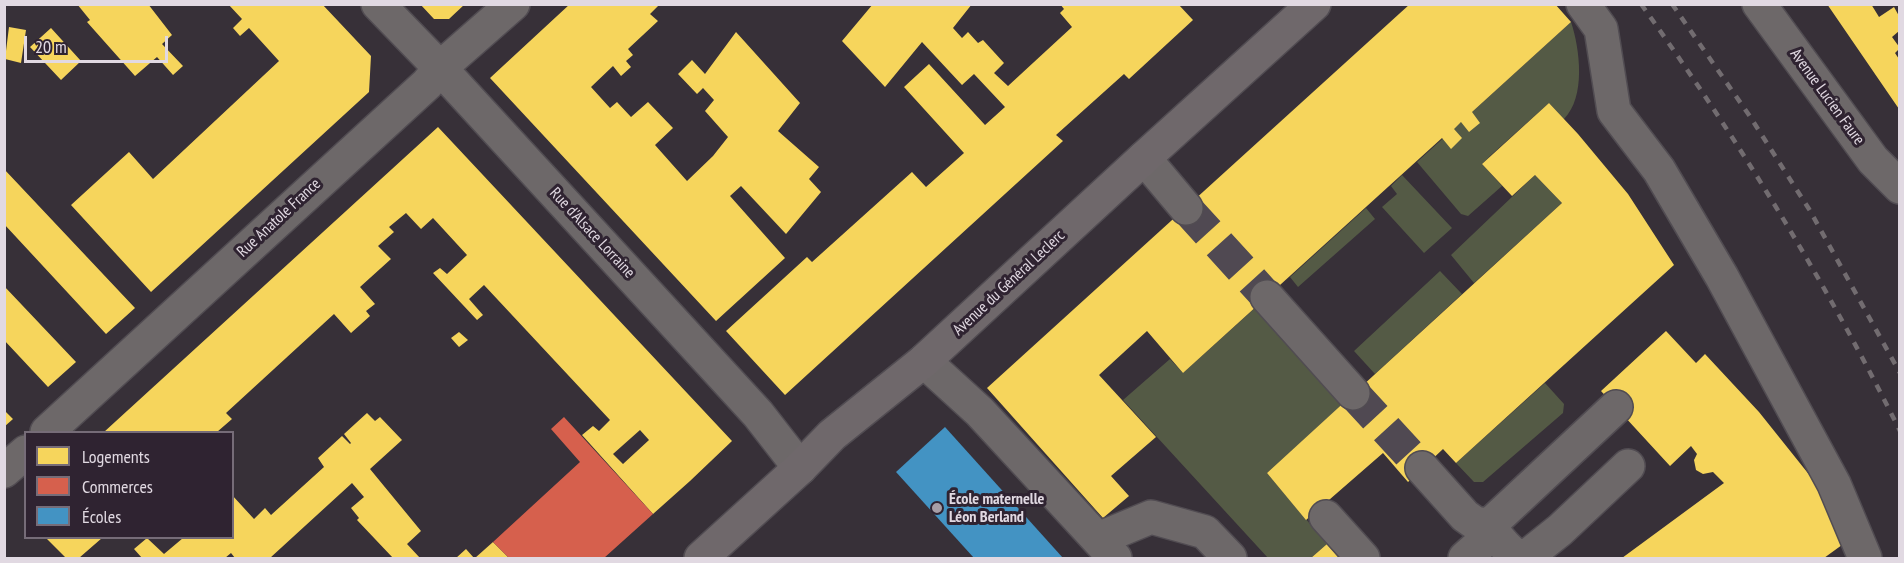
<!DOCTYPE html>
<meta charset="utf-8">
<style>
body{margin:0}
#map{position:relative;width:1904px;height:563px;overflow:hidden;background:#373038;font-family:"PT Sans Narrow",sans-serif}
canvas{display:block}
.frame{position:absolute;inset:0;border:6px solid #e1d9e2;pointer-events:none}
.legend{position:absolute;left:24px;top:431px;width:210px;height:108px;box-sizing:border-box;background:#2f2331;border:2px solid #766c78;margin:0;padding:8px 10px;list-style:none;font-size:18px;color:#e1d9e2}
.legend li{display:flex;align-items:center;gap:12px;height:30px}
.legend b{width:30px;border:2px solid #766c78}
.scale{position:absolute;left:24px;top:36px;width:144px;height:27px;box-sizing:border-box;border:3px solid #e1d9e2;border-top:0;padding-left:8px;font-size:18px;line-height:21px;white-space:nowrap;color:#e1d9e2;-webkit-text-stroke:4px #2f2331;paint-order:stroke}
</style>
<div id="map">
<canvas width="1904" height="563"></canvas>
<div class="frame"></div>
<ul class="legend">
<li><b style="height:16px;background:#f6d55c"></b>Logements</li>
<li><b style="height:16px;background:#d6604d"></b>Commerces</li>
<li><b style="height:16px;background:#4393c3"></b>Écoles</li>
</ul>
<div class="scale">20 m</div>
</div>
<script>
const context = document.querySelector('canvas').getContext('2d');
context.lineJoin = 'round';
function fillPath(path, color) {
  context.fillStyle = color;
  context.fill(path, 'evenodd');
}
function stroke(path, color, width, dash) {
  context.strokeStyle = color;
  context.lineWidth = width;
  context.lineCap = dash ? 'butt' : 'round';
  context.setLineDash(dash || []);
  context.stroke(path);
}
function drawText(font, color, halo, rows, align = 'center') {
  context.font = font + ' "PT Sans Narrow",sans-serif';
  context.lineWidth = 6;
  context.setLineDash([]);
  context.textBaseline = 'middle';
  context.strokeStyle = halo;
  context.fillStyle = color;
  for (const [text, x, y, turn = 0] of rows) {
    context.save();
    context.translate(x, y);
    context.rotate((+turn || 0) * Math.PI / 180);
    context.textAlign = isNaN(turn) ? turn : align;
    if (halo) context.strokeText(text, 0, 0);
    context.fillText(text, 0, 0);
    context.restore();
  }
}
fillPath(new Path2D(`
 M1571,22C1580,49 1586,97 1564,119L1549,103L1491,155L1482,164L1502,186L1468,216L1461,214L1417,162Z
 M1402,175L1452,228L1424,253L1382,207L1397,194L1391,186Z
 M1535,175L1562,203L1474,283L1451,255Z
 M1366,208L1375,219L1298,287L1290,277Z
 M1440,271L1462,294L1375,374L1354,351Z
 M1255,308L1342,405L1267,473L1327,544L1311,558H1268L1123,400L1170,359L1183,373Z
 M1545,383L1564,404L1563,413L1483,482H1474L1456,463Z`), '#545a45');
fillPath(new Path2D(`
 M77,4H148L172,35L162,44L183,66L173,75L157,57L135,76L87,22L90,20Z
 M228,4H322L371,56L369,92L151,292L71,205L129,152L153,179L279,61L249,28L240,36L233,28L242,19Z
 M420,4H465L449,19H434Z
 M570,4H660L650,14L658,21L628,49L633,55L626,61L631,67L621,76L613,66L591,87L610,108L617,102L631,117L648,102L673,128L655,145L687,181L713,156L728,137L705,111L714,100L703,88L697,94L678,74L692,60L705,74L736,32L800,103L778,131L819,167L809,179L821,192L786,234L741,186L730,196L785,258L716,321L490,78Z
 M873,4H972L953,28L962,38L968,32L978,43L983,40L1004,63L994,73L1008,86L1072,27L1060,13L1064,9L1060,4H1178L1193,20L1129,79L1124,74L1056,135L1063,141L785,395L726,331L807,257L812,262L912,172L926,187L964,153L904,87L929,64L985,125L1005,107L974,74L962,85L922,42L885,87L842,41Z
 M1410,4H1555L1571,22L1472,112L1480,123L1469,132L1461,122L1454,129L1462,138L1451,149L1442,138L1183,373L1147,331L1099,375L1156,437L1111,476L1129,496L1103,518L987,388Z
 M1827,4H1871L1879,17L1894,7L1899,16V31L1892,37L1900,48L1895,53L1899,59V109Z
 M9,27L26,30L21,63L5,59Z
 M51,28L81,61L61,80L30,47Z
 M1549,103L1578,134L1628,194L1674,265L1456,463L1443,449L1408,482L1383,453L1306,520L1267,473L1562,203L1535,175L1512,196L1482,164Z
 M438,127L732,441L690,481L653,514L582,435L593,426L599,431L610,420L484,285L469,299L483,315L477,320L433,273L440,268L447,274L467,255L433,218L421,229L406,213L389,227L394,232L378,246L391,259L360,287L375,304L366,311L370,316L351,333L334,314L226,413L232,419L217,432H104ZM640,430L649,440L623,464L613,454Z
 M4,169L135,308L106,334L4,224Z
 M4,286L76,362L48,387L4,340Z
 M1666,331L1696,363L1705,354L1759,412L1815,482L1853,537L1824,558H1622L1724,483L1713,472L1703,474L1696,470L1694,460L1697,454L1691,446L1670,466L1601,391Z
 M459,332L468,340L459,347L451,338Z
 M4,410L13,419L4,427Z
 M367,413L375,421L380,417L402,440L370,469L421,531L407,544L420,558H393L357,520L359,518L351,508L364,497L352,483L270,558H235L231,553L225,558H142L134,549L147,538L164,554L183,538H232V495L254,519L265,508L271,515L324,467L318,458L342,436L350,444L351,443L344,434Z
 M46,538H102L79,558H66Z
 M493,542L509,558H475Z
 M1327,544L1338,557L1337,558H1311Z
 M466,549L474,558H456Z`), '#f6d55c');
fillPath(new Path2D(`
 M564,417L653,514L604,558H509L493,542L580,462L551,429Z`), '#d6604d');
fillPath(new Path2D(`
 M945,427L1063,558H974L896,472Z`), '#4393c3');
stroke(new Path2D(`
 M1186,208L1267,297
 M1353,393L1422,468`), '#504952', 33, [33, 16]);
const minor = new Path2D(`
 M378,4L440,68L758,414L800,468
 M1583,4L1601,29L1614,111L1659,170L1722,277L1834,484L1865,558
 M1759,4L1873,160L1900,187
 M1144,158L1186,208
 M1267,297L1353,393
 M924,361L980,412L1115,558
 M47,432L427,84L440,68L513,4
 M1422,468L1465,516L1475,523L1493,526
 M4,471L26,452
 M1326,517L1363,558
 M1098,539L1151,517L1205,532L1230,558
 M1465,558L1494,532
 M1520,558C1513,555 1495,537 1493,529C1493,525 1494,524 1495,520L1616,407
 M1525,558L1560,530L1628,466`);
const major = new Path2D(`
 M701,558L800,468L832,435L924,361L1144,158L1314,4`);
stroke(minor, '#514c52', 36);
stroke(major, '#514c52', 36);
stroke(minor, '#6d6869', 33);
stroke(major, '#6f686b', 33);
stroke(new Path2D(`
 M1641,4C1738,139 1826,282 1900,431
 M1672,4L1749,115L1809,209L1900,373`), '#726c70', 4.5, [8, 8]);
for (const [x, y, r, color] of [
 [937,508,6,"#a69ea6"]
]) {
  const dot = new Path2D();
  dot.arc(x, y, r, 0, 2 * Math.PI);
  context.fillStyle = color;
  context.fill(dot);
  stroke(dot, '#2f2331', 2);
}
drawText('16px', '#e1d9e2', '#2f2331', [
 ["Avenue Lucien Faure",1827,97,54],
 ["Rue Anatole France",279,218,-43],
 ["Rue d'Alsace Lorraine",592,233,47],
 ["Avenue du Général Leclerc",1009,283,-43]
]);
drawText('bold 16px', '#e1d9e2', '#2f2331', [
 ["École maternelle",949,499],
 ["Léon Berland",949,517]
], 'left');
</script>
